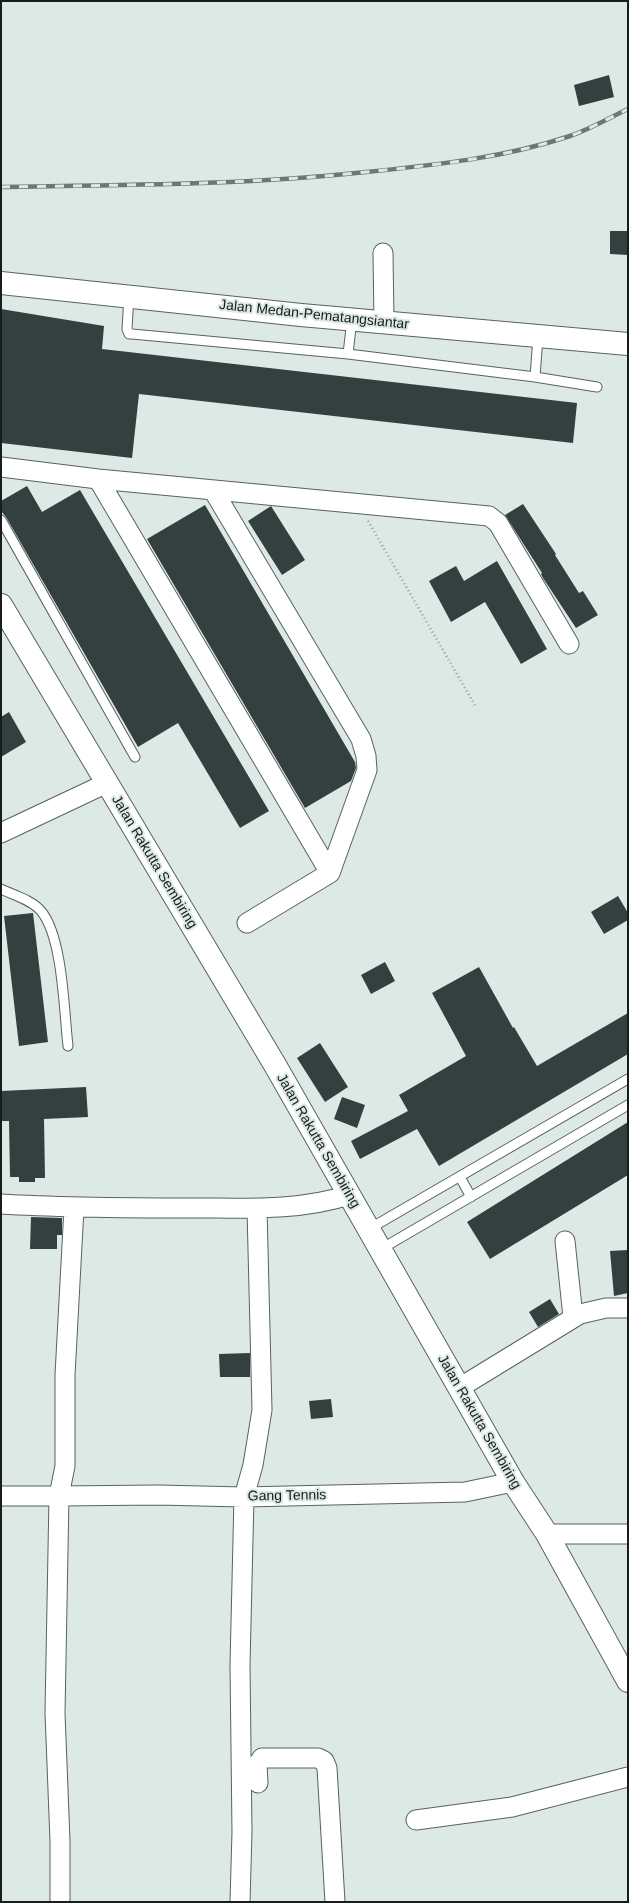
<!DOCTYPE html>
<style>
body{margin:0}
#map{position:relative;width:629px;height:1903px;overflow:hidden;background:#dce9e5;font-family:Helvetica,sans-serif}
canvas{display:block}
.frame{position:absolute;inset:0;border:2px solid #181c1b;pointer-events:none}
</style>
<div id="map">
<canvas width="629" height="1903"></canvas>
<div class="frame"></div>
</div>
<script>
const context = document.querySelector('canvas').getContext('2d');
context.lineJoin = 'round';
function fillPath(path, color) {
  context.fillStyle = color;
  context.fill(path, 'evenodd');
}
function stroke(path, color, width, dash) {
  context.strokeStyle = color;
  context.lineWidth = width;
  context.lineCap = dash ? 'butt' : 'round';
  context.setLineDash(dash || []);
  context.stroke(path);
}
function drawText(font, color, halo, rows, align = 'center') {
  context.font = font + ' Helvetica,sans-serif';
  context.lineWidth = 4;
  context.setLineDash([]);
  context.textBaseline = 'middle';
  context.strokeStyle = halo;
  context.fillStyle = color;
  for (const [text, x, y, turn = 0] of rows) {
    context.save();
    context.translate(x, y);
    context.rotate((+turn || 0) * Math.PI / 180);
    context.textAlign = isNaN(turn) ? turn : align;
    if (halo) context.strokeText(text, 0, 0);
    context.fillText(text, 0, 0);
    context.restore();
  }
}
fillPath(new Path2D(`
 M609,75L614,97L579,106L574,85Z
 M610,231H628V255L610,254Z
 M1,309L104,326L102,349L577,403L573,443L139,394L132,458L1,443Z
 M27,486L42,512L80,490L269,811L240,828L178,723L138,747L6,517L1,511V501Z
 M523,504L556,554L555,555L579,593L583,591L598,615L576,628L543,578L541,574L542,573L505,515Z
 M205,505L355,762L356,768L351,781L305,808L147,539Z
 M271,506L305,560L282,575L248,521Z
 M497,561L547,649L521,664L485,602L451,622L429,581L456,566L464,581Z
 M9,712L26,742L1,757V717Z
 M618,896L628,913V920L604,934L591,912Z
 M33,913L48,1042L19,1046L4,916Z
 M385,962L395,981L371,994L361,975Z
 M479,967L513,1028L514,1027L537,1066L628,1013V1054L439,1166L417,1129L360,1159L351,1141L408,1111L399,1095L466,1056L432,993Z
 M320,1043L348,1087L325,1102L297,1058Z
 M86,1087L88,1117L44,1119L45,1178H35V1182H19V1177H10L9,1121H1V1091Z
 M342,1097L365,1105L357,1128L334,1119Z
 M628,1122V1175L490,1259L467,1222Z
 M31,1217L62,1218V1235H57V1249H30Z
 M628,1250V1293L614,1296L610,1251Z
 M550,1299L559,1314L538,1327L529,1312Z
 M250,1353V1377H220L219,1354Z
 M331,1399L333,1417L311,1419L309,1401Z`), '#344040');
const lane = new Path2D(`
 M129,296L127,329L129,334H132L348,354L535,377L538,337
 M348,354L352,319
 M535,377L597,387
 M1,520L135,757
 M1,889C13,895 32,900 41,911C63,937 64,1012 68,1046
 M460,1177L471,1197
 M369,1229L628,1079
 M381,1249L628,1105`);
const street = new Path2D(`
 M383,253L384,322
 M1,467L98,479L489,516L498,523L569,644
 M98,479L330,873L367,770L366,756L361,739L213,490
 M1,833L107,783
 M247,923L330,873
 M1,1204C66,1208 130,1208 195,1208C247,1208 299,1211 349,1195
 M565,1241L573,1317
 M459,1388L580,1314L606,1308H628
 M1,1496H59L65,1466V1375L74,1208
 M547,1534H628
 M258,1783L257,1765L262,1758H318L324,1761L327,1768L335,1902
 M416,1820L512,1807L628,1777
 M60,1902V1841L55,1713L59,1496L158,1495L244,1497L465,1492L513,1482
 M240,1902L242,1832L240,1665L244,1497L253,1465L262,1410L257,1209`);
const secondary = new Path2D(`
 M1,605L275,1065L513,1482L547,1534L628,1681`);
const highway = new Path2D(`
 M1,283L301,315L628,344`);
stroke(lane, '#586360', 11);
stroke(street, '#586360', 21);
stroke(secondary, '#586360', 24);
stroke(highway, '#586360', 24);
stroke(new Path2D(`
 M368,521L476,707`), '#939d9a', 2.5, [1, 3]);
stroke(lane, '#fff', 9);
stroke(street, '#fff', 19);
stroke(secondary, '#fff', 22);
stroke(highway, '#fff', 22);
const rail = new Path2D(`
 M1,187C123,185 245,185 366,172C435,165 504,158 570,136C590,129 609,118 628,109`);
stroke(rail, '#6f7775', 4.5);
stroke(rail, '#dce9e5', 3, [9]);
drawText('14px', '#181c1b', '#dce9e5', [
 ["Jalan Medan-Pematangsiantar",314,315,6],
 ["Jalan Rakutta Sembiring",154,862,59],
 ["Jalan Rakutta Sembiring",318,1141,60],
 ["Jalan Rakutta Sembiring",479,1422,60],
 ["Gang Tennis",287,1496,-1]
]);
</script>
